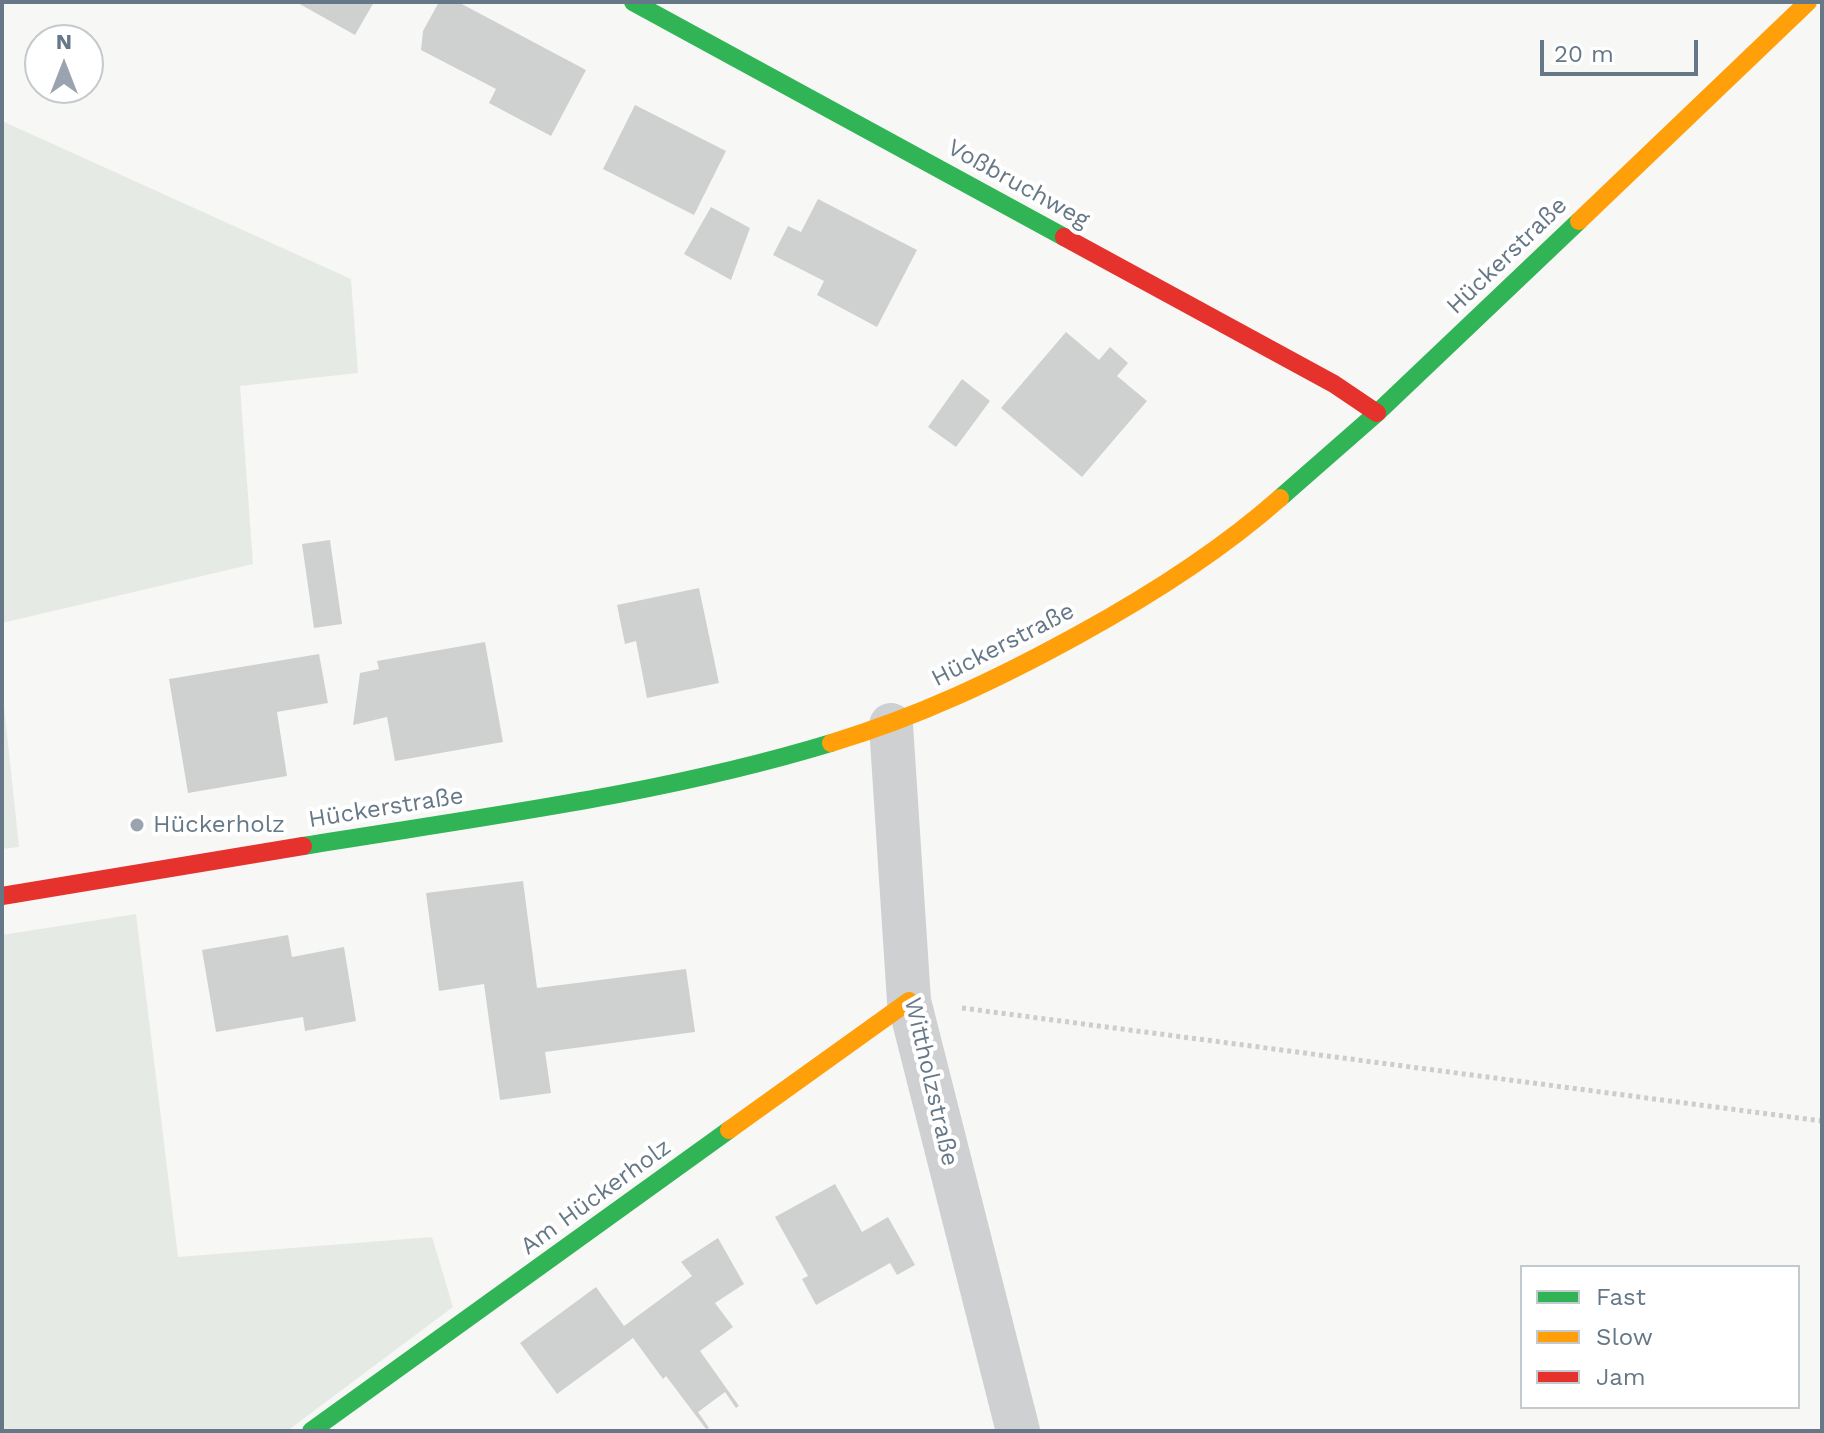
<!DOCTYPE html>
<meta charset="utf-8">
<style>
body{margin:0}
#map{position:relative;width:1824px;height:1433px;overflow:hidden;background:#f7f7f6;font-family:"Work Sans",sans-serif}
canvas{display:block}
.frame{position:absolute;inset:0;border:4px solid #667887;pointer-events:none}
.legend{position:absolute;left:1520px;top:1265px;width:280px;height:144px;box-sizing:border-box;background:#fff;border:2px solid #c2c9cf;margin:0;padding:10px 14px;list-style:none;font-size:24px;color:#667887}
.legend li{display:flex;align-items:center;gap:16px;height:40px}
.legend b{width:40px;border:2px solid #c2c9cf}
.north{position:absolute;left:24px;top:24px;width:80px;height:80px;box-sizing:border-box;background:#fff;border:2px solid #c2c9cf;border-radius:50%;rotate:0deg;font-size:22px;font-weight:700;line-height:32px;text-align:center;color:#667887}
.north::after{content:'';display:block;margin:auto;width:28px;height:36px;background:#99a4ae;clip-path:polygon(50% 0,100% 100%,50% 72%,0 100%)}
.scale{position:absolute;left:1540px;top:40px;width:158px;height:36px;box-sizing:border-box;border:4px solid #667887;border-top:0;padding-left:10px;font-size:24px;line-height:28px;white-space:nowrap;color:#667887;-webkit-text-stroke:6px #fff;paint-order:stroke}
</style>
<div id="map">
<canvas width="1824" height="1433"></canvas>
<div class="frame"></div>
<ul class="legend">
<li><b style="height:10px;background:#30b455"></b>Fast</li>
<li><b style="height:10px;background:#ff9f0a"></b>Slow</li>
<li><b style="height:10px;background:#e5322d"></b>Jam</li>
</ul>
<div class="north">N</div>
<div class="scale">20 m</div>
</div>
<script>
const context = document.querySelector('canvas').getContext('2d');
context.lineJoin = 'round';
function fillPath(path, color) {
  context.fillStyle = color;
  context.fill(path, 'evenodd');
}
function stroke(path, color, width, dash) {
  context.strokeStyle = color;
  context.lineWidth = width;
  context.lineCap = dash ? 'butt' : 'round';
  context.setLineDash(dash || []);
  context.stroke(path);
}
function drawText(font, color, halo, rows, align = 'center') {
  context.font = font + ' "Work Sans",sans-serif';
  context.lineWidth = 8;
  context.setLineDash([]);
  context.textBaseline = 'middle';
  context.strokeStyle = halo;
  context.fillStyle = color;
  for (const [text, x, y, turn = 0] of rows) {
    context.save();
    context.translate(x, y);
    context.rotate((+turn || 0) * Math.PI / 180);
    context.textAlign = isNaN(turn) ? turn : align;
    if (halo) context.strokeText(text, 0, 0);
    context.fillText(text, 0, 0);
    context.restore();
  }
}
fillPath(new Path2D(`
 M2,121L351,279L358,373L240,386L253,564L2,623Z
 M2,687L19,847L2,849Z
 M136,914L178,1257L432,1237L453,1307L287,1431H2V935Z`), '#e6eae4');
fillPath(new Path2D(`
 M296,2H374L355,35Z
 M439,2H458L586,70L551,136L489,103L496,89L421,50L423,31Z
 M635,105L726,151L694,215L603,169Z
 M818,199L917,250L877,327L817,295L824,281L773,255L788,226L801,232Z
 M711,207L750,228L731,280L684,254Z
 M1066,332L1099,360L1110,347L1128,363L1117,376L1147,401L1082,477L1001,408Z
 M962,379L990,401L956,447L928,427Z
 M330,540L342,624L314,628L302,544Z
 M699,588L719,683L647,698L636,641L625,644L617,605Z
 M485,642L503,742L395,761L387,717L353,725L360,673L379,669L377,661Z
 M319,654L328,703L277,712L287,776L188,793L169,679Z
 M523,881L537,988L686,969L695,1032L545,1052L551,1093L500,1100L484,984L439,991L426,893Z
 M288,935L292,957L344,947L356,1021L305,1031L303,1017L216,1032L202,950Z
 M835,1184L862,1232L888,1217L915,1265L897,1275L890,1263L816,1305L802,1279L808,1276L775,1217Z
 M718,1238L744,1284L715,1303L733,1327L700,1351L739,1406L736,1408L725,1392L698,1412L709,1428L706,1429L666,1376L663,1379L633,1338L557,1394L520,1343L596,1287L624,1326L692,1276L681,1262Z`), '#cfd1d1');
stroke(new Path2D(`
 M962,1008L1822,1121`), '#cccdcd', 5, [4, 4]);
stroke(new Path2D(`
 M891,725L909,1001L1018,1431`), '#ced0d1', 44);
stroke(new Path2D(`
 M633,2L1064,237
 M1280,498L1377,413L1579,221
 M303,846C480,817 660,795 831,743
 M311,1431L729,1130`), '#30b455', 18);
stroke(new Path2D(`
 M1579,221L1808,2
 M831,743C920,716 996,680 1078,635C1149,596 1219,552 1280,498
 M729,1130L909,1001`), '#ff9f0a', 18);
stroke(new Path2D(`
 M1064,237L1334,384L1377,413
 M2,896L303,846`), '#e5322d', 18);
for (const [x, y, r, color] of [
 [137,825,8,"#99a4ae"]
]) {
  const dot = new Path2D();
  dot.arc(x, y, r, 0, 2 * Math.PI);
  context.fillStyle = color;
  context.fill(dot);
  stroke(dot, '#fff', 3);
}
drawText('24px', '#667887', '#fff', [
 ["Voßbruchweg",1018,184,29],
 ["Hückerstraße",1507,256,-44],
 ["Hückerstraße",1003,645,-27],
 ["Hückerstraße",386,808,-9],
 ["Wittholzstraße",931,1082,77],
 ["Am Hückerholz",596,1197,-36]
]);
drawText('24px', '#667887', '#fff', [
 ["Hückerholz",153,825]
], 'left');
</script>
